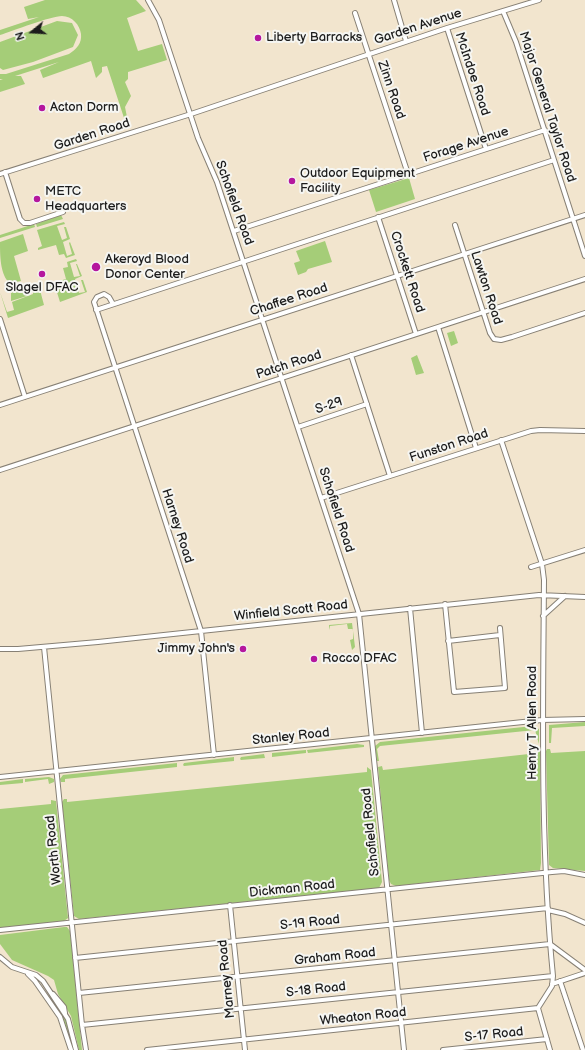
<!DOCTYPE html>
<style>
body{margin:0}
#map{position:relative;width:585px;height:1050px;overflow:hidden;background:#f2e5ce;font-family:"Balsamiq Sans",sans-serif}
canvas{display:block}
.north{position:absolute;left:12px;top:12px;width:40px;height:40px;-webkit-text-stroke:3px #f6f6f2;paint-order:stroke;rotate:252deg;font-size:11px;font-weight:700;line-height:16px;text-align:center;color:#1c1c1c}
.north::after{content:'';display:block;margin:auto;width:14px;height:18px;background:#1c1c1c;clip-path:polygon(50% 0,100% 100%,50% 72%,0 100%)}
</style>
<div id="map">
<canvas width="585" height="1050"></canvas>
<div class="north">N</div>
</div>
<script>
const context = document.querySelector('canvas').getContext('2d');
context.lineJoin = 'round';
function fillPath(path, color) {
  context.fillStyle = color;
  context.fill(path, 'evenodd');
}
function stroke(path, color, width, dash) {
  context.strokeStyle = color;
  context.lineWidth = width;
  context.lineCap = dash ? 'butt' : 'round';
  context.setLineDash(dash || []);
  context.stroke(path);
}
function drawText(font, color, halo, rows, align = 'center') {
  context.font = font + ' "Balsamiq Sans",sans-serif';
  context.lineWidth = 4;
  context.setLineDash([]);
  context.textBaseline = 'middle';
  context.strokeStyle = halo;
  context.fillStyle = color;
  for (const [text, x, y, turn = 0] of rows) {
    context.save();
    context.translate(x, y);
    context.rotate((+turn || 0) * Math.PI / 180);
    context.textAlign = isNaN(turn) ? turn : align;
    if (halo) context.strokeText(text, 0, 0);
    context.fillText(text, 0, 0);
    context.restore();
  }
}
fillPath(new Path2D(`
 M45,0H136L146,11L127,18L138,51L162,44L167,60L128,72V79L125,82L131,96L125,107L129,127H127L107,66L102,67V72L96,78L91,61L43,78L40,70L59,62L15,76H21L25,84L0,92V80L3,79H0V74H6L69,54C77,49 82,43 81,34C80,25 72,16 62,16C51,16 13,31 0,35V30L39,17L28,19L24,7Z
 M57,21L72,23L78,35L73,47L33,62L3,70L0,68V42Z
 M409,178L415,199L376,212L369,190Z
 M61,215L63,219L37,227L36,224Z
 M64,222L65,224L57,226L62,240L67,238L64,227H66L70,239L63,242L67,256L72,254L69,243L70,242L75,255L66,258L64,254L59,255L56,245L38,250V248L42,246L37,230Z
 M34,224L35,227L0,238V235Z
 M23,234L28,251L14,256L21,281L10,283C0,276 0,254 0,242Z
 M325,241L332,262L308,269L306,272L298,275L294,263L300,261L296,251Z
 M76,259L77,261L70,263L74,277L80,276L76,264H77L82,276L75,279L79,293L85,292L81,280H83L87,292L60,302L55,286L50,287L49,284L66,279L63,268L68,267L67,262Z
 M24,288L27,296L11,301V293Z
 M40,290L44,305L8,318L0,292L7,312L14,310L12,302L33,294V292Z
 M454,331L458,343L451,346L447,333Z
 M417,355L424,373L416,375L411,358Z
 M352,623L355,647L352,650L350,640L353,639V629H348L347,624L330,626L329,630V625Z
 M585,722V726L552,728L551,743H549V725Z
 M533,726L539,729V744L535,730L380,746L377,749L379,761H377L375,746L380,742Z
 M357,744L364,745V747L308,753L307,750Z
 M547,749H550L551,753L585,751V871L553,868L549,865L546,751Z
 M306,750V753L272,757V753Z
 M538,750H540L541,863L540,870L396,886L391,884L389,880L378,767L382,766L383,770L538,753Z
 M264,754L265,758L241,760L240,759L241,757Z
 M234,757V761L184,766L183,765L184,763Z
 M177,763V767L65,779V782H61L60,779L63,775Z
 M367,767L371,770L382,882L379,888L79,919L74,916L62,802L64,799H67V802L367,772Z
 M49,777L54,779V782L49,784L48,779L25,782V779Z
 M23,779V783L0,785V782Z
 M51,800L56,801L68,918L64,921L0,928V809L51,804Z
 M64,927H67L70,931L82,1050H79L71,1016L58,994L54,980L48,976L12,960L0,944V935Z
 M60,1010L67,1022L73,1047L64,1021L58,1011Z`), '#a5cd78');
const minor = new Path2D(`
 M148,0L159,20L198,138L217,182L359,614L404,1050
 M394,0L406,41
 M503,11L516,42L585,256
 M355,13L408,174
 M447,28L486,149
 M5,172L20,219L24,223H30L63,212
 M0,174L191,114L447,28L539,0
 M378,217L416,334
 M455,225L490,333L494,339L501,340L512,337L585,313
 M234,231L545,130
 M113,304L109,297L104,294L97,297L94,302L201,631L214,755
 M96,310L554,160
 M0,319L25,397
 M438,327L476,448
 M351,355L390,476
 M0,405L585,215
 M298,427L367,404
 M501,440L542,564L544,580C543,712 540,844 553,976L552,986L538,1008
 M0,470L585,279
 M321,498L531,431L540,430L585,431
 M531,567L585,550
 M445,604L454,692L505,688L500,628
 M410,608L422,733
 M543,616L565,596
 M448,641L500,635
 M44,647L82,1025L86,1050
 M0,649H18L98,642L539,595L585,597
 M0,777L542,720L585,719
 M230,905L245,1050
 M548,910L565,914L585,923
 M0,930L552,872L564,871L585,875
 M0,957L12,967L36,975L43,981L68,1019L76,1050
 M75,958L548,908
 M28,974L35,981L60,1017L71,1050
 M560,981L583,1050
 M552,984L585,973
 M79,993L550,944L585,970
 M53,994L64,1007L65,1013
 M538,1008L550,1050
 M82,1025L553,976
 M147,1050L538,1008
 M443,1050L547,1039`);
stroke(minor, '#878075', 6);
stroke(minor, '#fff', 4);
for (const [x, y, r, color] of [
 [258,38,4,"#b5179e"],
 [42,108,4,"#b5179e"],
 [292,181,4,"#b5179e"],
 [37,199,4,"#b5179e"],
 [96,267,5,"#b5179e"],
 [42,274,4,"#b5179e"],
 [243,649,4,"#b5179e"],
 [314,659,4,"#b5179e"]
]) {
  const dot = new Path2D();
  dot.arc(x, y, r, 0, 2 * Math.PI);
  context.fillStyle = color;
  context.fill(dot);
  stroke(dot, '#f6f6f2', 1.5);
}
drawText('13px', '#1c1c1c', '#f6f6f2', [
 ["Garden Avenue",418,27,-18],
 ["McIndoe Road",472,74,72],
 ["Zinn Road",391,90,71],
 ["Major General Taylor Road",547,107,72],
 ["Garden Road",92,135,-18],
 ["Forage Avenue",466,145,-18],
 ["Schofield Road",234,203,70],
 ["Crockett Road",407,272,72],
 ["Lawton Road",486,288,72],
 ["Chaffee Road",289,300,-18],
 ["Patch Road",289,365,-18],
 ["S-29",329,406,-18],
 ["Funston Road",449,446,-18],
 ["Schofield Road",336,510,72],
 ["Harney Road",177,526,72],
 ["Winfield Scott Road",291,611,-6],
 ["Henry T Allen Road",533,723,-90],
 ["Stanley Road",291,737,-6],
 ["Schofield Road",371,832,-96],
 ["Worth Road",54,850,-96],
 ["Dickman Road",292,889,-6],
 ["S-19 Road",310,923,-6],
 ["Graham Road",335,957,-6],
 ["Marney Road",227,979,-96],
 ["S-18 Road",316,990,-6],
 ["Wheaton Road",363,1017,-6],
 ["S-17 Road",494,1035,-6]
]);
drawText('13px', '#1c1c1c', '#f6f6f2', [
 ["Liberty Barracks",266,38],
 ["Acton Dorm",50,108],
 ["Outdoor Equipment",300,174],
 ["Facility",300,189],
 ["METC",45,192],
 ["Headquarters",45,207],
 ["Akeroyd Blood",105,260],
 ["Donor Center",105,275],
 ["Slagel DFAC",42,288,"center"],
 ["Jimmy John's",235,649,"right"],
 ["Rocco DFAC",322,659]
], 'left');
</script>
